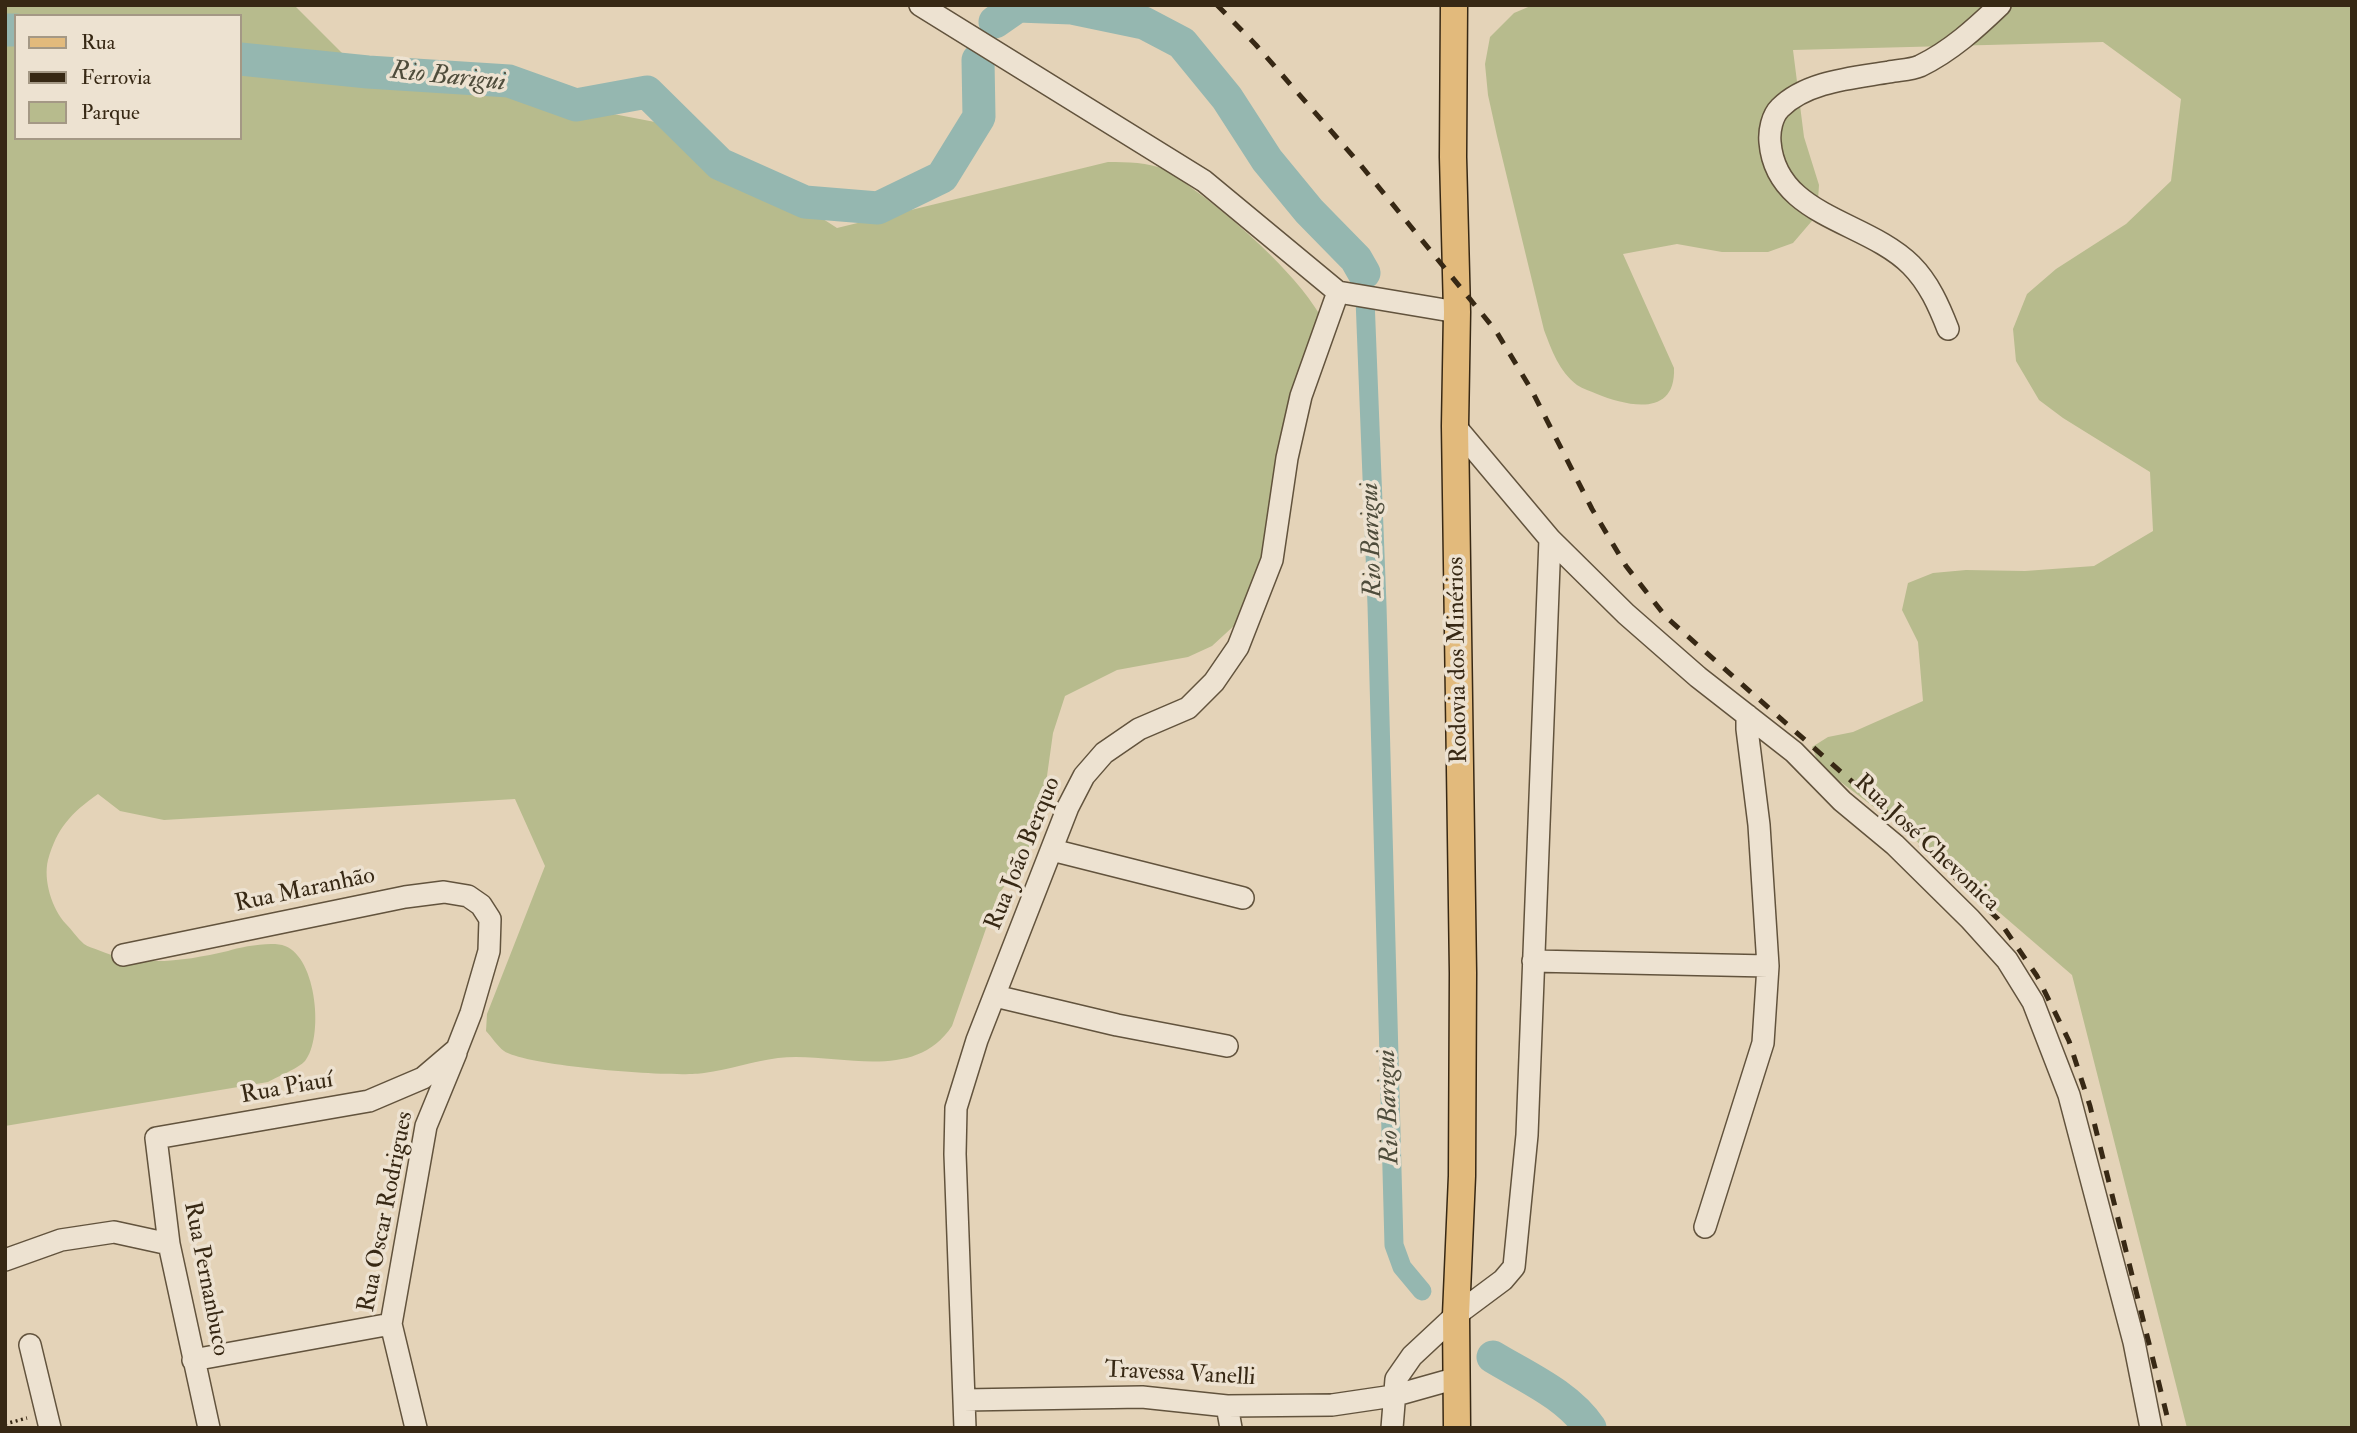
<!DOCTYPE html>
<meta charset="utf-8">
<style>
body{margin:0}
#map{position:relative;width:2357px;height:1433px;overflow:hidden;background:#e4d3b8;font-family:"IM FELL Double Pica",serif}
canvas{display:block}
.frame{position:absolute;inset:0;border:7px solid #372814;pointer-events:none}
.legend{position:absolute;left:14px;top:14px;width:228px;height:126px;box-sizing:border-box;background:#ede2d1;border:2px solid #a49885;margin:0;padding:9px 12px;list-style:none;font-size:21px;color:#372814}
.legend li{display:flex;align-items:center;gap:14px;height:35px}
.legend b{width:35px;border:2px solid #a49885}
</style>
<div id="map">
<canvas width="2357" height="1433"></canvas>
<div class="frame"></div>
<ul class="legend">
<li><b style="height:9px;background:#e2ba7c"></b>Rua</li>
<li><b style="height:9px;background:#372814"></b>Ferrovia</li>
<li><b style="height:19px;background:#b7bb8d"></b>Parque</li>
</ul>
</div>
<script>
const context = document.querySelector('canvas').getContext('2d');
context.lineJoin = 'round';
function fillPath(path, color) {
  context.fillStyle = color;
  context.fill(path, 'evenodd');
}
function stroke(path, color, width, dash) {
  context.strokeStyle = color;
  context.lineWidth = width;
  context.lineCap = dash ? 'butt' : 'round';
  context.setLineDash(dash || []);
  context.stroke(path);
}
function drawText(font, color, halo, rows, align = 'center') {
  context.font = font + ' "IM FELL Double Pica",serif';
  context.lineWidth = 7;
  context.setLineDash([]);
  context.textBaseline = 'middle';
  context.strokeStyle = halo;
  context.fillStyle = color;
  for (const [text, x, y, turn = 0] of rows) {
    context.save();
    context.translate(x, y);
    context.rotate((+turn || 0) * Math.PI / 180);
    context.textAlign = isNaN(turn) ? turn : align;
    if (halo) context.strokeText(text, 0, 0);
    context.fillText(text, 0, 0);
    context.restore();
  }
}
fillPath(new Path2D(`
 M5,5H294L353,64L681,127L837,228L1108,162C1127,162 1148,162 1166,170C1174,174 1182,181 1189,186C1231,216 1294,271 1320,315L1263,561L1237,623L1212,646L1188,657L1117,670L1065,696L1053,733L1041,819L1026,854L997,897L952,1026C913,1085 835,1051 778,1058C753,1061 729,1070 704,1073C675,1078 525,1066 504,1051C497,1046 492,1037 486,1031L487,1014L545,866L515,799L164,820L120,811L98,794C71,813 57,828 48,860C43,880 52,909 66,924C72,930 77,938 84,944C88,947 94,948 98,950C140,968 184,961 228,951C241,947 272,941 285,946C317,958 324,1038 305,1061C299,1068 277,1077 268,1082L5,1126ZM16,16H240V138H16Z
 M1533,5H2352V1428H2187L2072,975L1899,826L1834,777L1818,762L1812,747L1828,737L1853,732L1923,701L1918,642L1902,610L1908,583L1933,573L1966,570L2025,571L2094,566L2153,531L2150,472L2063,418L2039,400L2016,361L2013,329L2027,294L2056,269L2126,224L2171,181L2181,99L2103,42L1793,50L1804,137L1819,185L1817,215L1793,243L1768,252H1722L1677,244L1623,254L1674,368C1676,418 1627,406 1597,394C1591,391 1583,389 1577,385C1559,371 1552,351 1544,330L1497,136L1488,95L1485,64L1490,37L1514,13Z`), '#b7bb8d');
stroke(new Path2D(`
 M1364,273L1377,605L1394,1245L1402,1267L1422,1291`), '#95b7b0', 19);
stroke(new Path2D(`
 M995,22L1018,6L1072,8L1144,23L1182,43L1227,98L1267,160L1309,211L1356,259L1364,273
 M5,30H16
 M240,59L368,72L509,81L576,105L647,92L720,164L805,202L878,208L942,177L979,117L978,60
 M1493,1357C1526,1377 1568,1395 1590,1428`), '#95b7b0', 33);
const minor = new Path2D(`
 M920,5L1204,181L1338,292
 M1948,329C1939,306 1929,283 1911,265C1866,220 1776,217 1770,142C1769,131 1772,116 1780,108C1807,81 1854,78 1889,72C1899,70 1911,70 1920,66C1951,51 1976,28 2000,5
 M1455,426L1550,539L1626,614L1698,677L1794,752L1842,801L1895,845L1970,919L2007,960L2033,1002L2069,1095L2134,1342L2151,1428
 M1052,850L1243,898
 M123,955L405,897L444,892L468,896L481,905L490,919L489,951L471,1013L457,1049L423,1078L369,1101L156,1138L169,1244L209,1428
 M1533,961L1768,966
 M995,996L1117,1025L1227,1046
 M1705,1227L1763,1043L1768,966L1759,825L1747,729V715
 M5,1260L61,1240L114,1232L169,1244
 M30,1345L50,1428
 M193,1360L391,1324
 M964,1400L1142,1397L1227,1406L1332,1405L1393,1396L1457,1378
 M1227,1406L1231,1428
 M416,1428L391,1324L426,1126L456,1053
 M965,1428L955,1154L956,1108L977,1040L1068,807L1084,776L1104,753L1139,729L1188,708L1214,682L1238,647L1272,560L1287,458L1301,396L1338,292L1457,312
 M1392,1428L1396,1379L1412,1356L1456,1315L1503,1280L1514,1267L1527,1135L1550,539`);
const major = new Path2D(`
 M1454,5L1453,157L1457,312L1455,426L1463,973L1462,1176L1456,1315L1457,1428`);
stroke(minor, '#62533d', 24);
stroke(major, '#372814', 29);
stroke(new Path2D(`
 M5,1424L27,1418`), '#372814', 3.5, [2, 3.5]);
stroke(minor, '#ede2d1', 21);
stroke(major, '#e2ba7c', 26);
stroke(new Path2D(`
 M1217,5L1256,45L1359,163L1496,331L1531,389L1592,509L1626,566L1666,617L1892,817L1998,919L2037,976L2069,1041L2090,1106L2170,1428`), '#372814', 5, [12, 12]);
drawText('24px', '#372814', '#ede2d1', [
 ["Rodovia dos Minérios",1459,660,-91],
 ["Rua José Chevonica",1926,844,43],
 ["Rua João Berquo",1024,854,-68],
 ["Rua Maranhão",305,891,-12],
 ["Rua Piauí",287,1089,-10],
 ["Rua Oscar Rodrigues",387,1212,-79],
 ["Rua Pernanbuco",205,1279,79],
 ["Travessa Vanelli",1180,1375,3]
]);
drawText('italic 26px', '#4e4c3b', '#ede2d1', [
 ["Rio Barigui",448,78,6],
 ["Rio Barigui",1373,540,-92],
 ["Rio Barigui",1390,1107,-92]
]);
</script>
